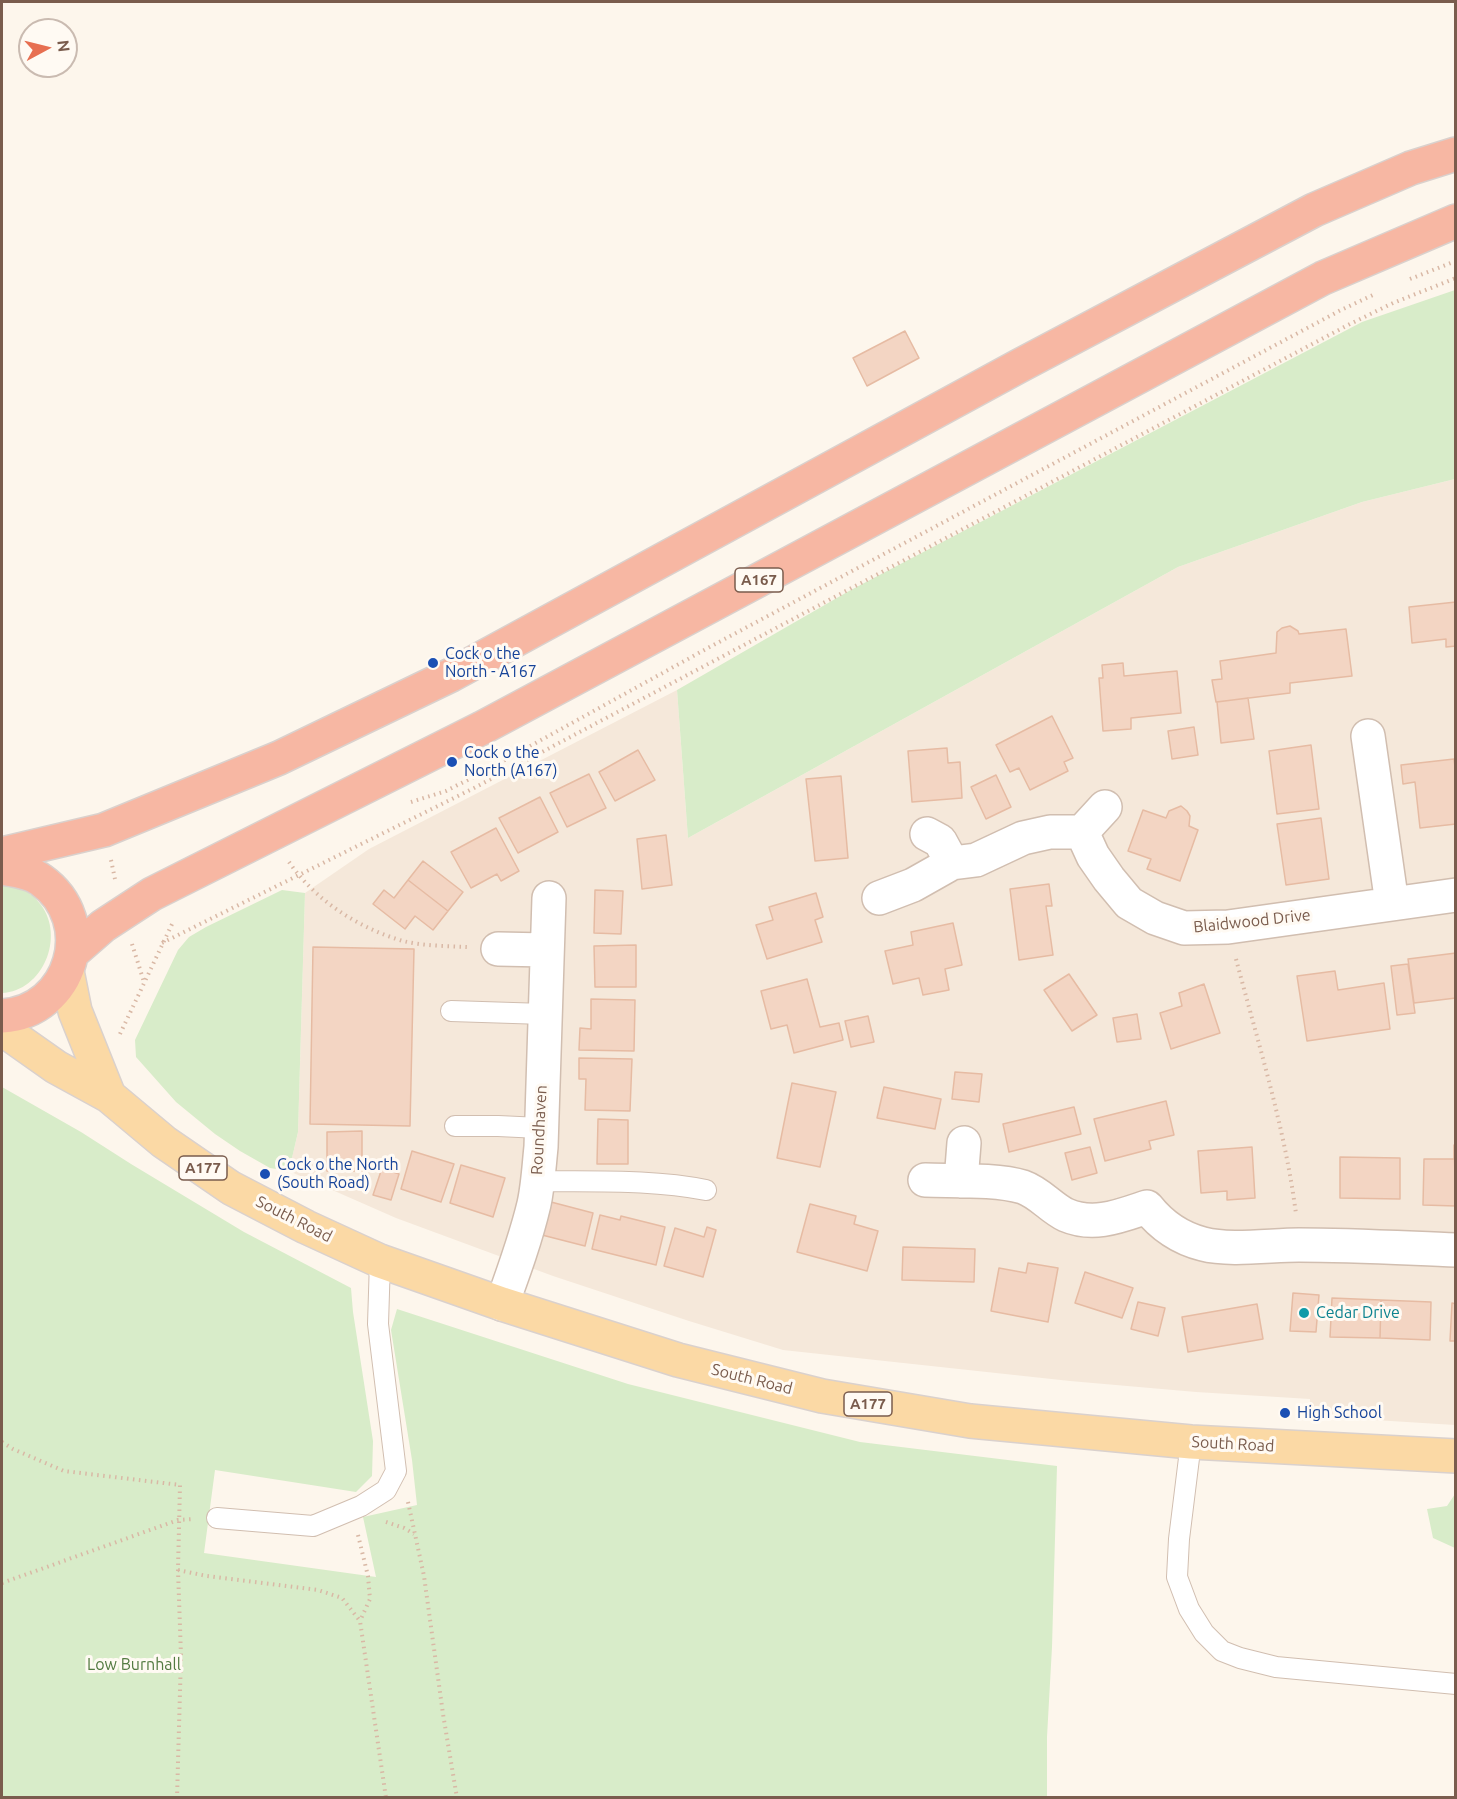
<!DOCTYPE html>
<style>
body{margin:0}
#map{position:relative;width:1457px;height:1799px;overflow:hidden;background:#fdf6ec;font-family:Ubuntu,sans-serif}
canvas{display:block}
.frame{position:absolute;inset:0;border:3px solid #7a5c4d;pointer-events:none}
.north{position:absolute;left:18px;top:18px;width:60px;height:60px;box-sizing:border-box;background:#fffaf3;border:2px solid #cabbb1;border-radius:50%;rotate:83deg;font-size:16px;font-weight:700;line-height:24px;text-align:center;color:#7a5c4d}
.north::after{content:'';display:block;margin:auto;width:21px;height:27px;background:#e76f51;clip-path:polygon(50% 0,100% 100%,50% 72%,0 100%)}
</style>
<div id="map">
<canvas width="1457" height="1799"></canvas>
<div class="frame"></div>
<div class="north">N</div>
</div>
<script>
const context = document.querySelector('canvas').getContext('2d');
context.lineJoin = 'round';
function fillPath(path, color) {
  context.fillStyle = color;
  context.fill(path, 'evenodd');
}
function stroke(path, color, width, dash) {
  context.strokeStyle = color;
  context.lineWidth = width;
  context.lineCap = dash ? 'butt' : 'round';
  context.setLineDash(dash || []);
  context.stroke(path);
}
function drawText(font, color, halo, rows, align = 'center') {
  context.font = font + ' Ubuntu,sans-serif';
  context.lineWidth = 6;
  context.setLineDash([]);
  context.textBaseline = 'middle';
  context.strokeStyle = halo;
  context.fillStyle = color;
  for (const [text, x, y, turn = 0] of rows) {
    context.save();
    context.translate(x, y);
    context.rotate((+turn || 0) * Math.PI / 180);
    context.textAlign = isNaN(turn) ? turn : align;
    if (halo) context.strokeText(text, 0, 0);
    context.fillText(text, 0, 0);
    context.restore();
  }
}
fillPath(new Path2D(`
 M1455,479V1425L1310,1416V1399L1196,1392L1070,1381L783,1350L689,1321L553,1276L396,1218L289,1171L298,1132L305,893L369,849L677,690L688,838L1178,567L1362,502Z`), '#f5e8da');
fillPath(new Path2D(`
 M1455,290V479L1362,502L1178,567L688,838L677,690L849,591L1362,322Z
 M2,882C17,886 31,891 41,905C65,937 43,991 2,993Z
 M282,890L305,893L298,1132L289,1171L270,1168L240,1151L215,1134L176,1102L136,1057L135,1040L178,950L189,937L206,927Z
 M2,1087L81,1132L131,1164L244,1232L351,1288L353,1312L373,1441L372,1476L356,1492L215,1470L204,1553L376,1577L363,1517L417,1505L412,1460L391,1330L397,1309L628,1384L860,1442L1057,1466L1052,1647L1047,1737V1797H2Z
 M1455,1494V1548L1433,1538L1427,1509L1447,1506Z`), '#d8ecc9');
const building = new Path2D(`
 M905,331L919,358L867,386L853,358Z
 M1456,602V646L1446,647V639L1412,643L1409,607Z
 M1290,626L1298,631L1299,634L1346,629L1352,676L1290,683V693L1216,702L1212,680L1222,679L1220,661L1276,653L1277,632L1282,628Z
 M1123,663L1124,676L1177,671L1181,713L1131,718V729L1103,731L1099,678H1103L1102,665Z
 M1248,698L1254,739L1221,743L1217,702Z
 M1052,716L1073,758L1064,762L1068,771L1030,790L1019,768L1010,772L996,745Z
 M1194,727L1198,755L1172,759L1168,731Z
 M1311,745L1319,809L1277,814L1269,751Z
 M947,748L948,763L960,762L962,798L912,802L908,751Z
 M638,750L655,780L615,801L599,772Z
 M1454,759L1456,775V824L1420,828L1415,782L1403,784L1401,765Z
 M589,774L606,808L567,827L550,793Z
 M996,775L1011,807L986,819L971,787Z
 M841,776L848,858L815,861L806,779Z
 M540,797L558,832L518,853L499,818Z
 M1181,806L1187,811L1190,816L1189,826L1198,830L1180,881L1147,869L1151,859L1128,851L1143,810L1166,818L1169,811Z
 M1321,818L1329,879L1286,885L1277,824Z
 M496,828L519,871L501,881L497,874L471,888L451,852Z
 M666,835L672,885L642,889L637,839Z
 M423,861L463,892L448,911L408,880Z
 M408,880L448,911L433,930L415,916L405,929L373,904L384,890L394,898Z
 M1049,884L1052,906H1046L1053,955L1019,960L1010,889Z
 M595,890L623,891L621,934L594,933Z
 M816,893L823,917L815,920L822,942L767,959L756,925L773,920L769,907Z
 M953,923L962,965L945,969L949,990L923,995L919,978L893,984L885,951L913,945L911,932Z
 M636,945V987H595L594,946Z
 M313,947L414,949L410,1126L310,1124Z
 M1456,953V998L1414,1003L1408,959Z
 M1408,964L1415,1013L1397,1015L1391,966Z
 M1335,971L1338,990L1384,983L1390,1029L1307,1041L1297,976Z
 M1069,974L1097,1015L1072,1031L1044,990Z
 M807,979L820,1027L839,1023L843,1040L794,1053L787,1025L771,1029L761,991Z
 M1204,984L1220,1033L1171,1049L1160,1013L1182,1006L1179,993Z
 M591,999L635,1000L634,1051L579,1050L580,1028L591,1029Z
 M1137,1014L1141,1039L1117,1042L1113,1018Z
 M868,1016L874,1042L851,1047L845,1021Z
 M579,1058L632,1059L630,1111L585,1110L586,1079H579Z
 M955,1072L982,1074L979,1102L952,1099Z
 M792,1083L836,1092L820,1167L777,1158Z
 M884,1087L941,1099L935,1129L877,1118Z
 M1166,1101L1174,1135L1149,1141L1151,1149L1105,1161L1094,1119Z
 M1074,1107L1081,1134L1009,1152L1003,1124Z
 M598,1119L628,1120V1164H597Z
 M362,1131V1171H327V1132Z
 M1454,1145L1456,1206L1423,1205L1424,1159H1454Z
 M1090,1147L1097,1173L1072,1180L1065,1153Z
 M1252,1147L1255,1198L1227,1200V1191L1201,1193L1198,1151Z
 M412,1151L454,1164L441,1202L401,1189Z
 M1340,1157L1400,1158V1199L1340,1198Z
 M461,1165L505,1178L493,1217L450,1203Z
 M382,1168L399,1174L391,1200L373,1195Z
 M551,1202L593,1213L585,1246L542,1235Z
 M810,1204L856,1216L854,1224L878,1231L867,1271L797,1252Z
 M600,1215L620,1220L621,1216L665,1227L656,1265L592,1249Z
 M707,1227L716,1230L703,1277L664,1266L675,1228L704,1237Z
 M903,1247L975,1249L974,1282L902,1280Z
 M1028,1263L1058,1268L1048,1322L991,1311L999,1268L1026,1273Z
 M1085,1272L1133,1288L1122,1318L1075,1303Z
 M1293,1293L1319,1295L1316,1332L1290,1331Z
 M1332,1298L1381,1300L1380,1338L1330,1337Z
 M1381,1300L1431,1302L1430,1340L1380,1338Z
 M1138,1302L1165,1308L1158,1336L1131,1329Z
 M1452,1303L1456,1304V1341H1450Z
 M1257,1304L1263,1339L1188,1352L1182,1317Z`);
fillPath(building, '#f3d5c3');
stroke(building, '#e6bba3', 1.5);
const lane = new Path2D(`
 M451,1011L544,1014
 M455,1126H498L540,1128
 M537,1181C593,1182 651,1179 706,1190
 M1191,1442L1179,1539L1177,1577L1189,1609L1204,1633L1222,1651L1240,1658L1276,1667L1456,1684
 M217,1518L313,1526L361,1506L386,1490L396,1471L378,1324L380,1261`);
const street = new Path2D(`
 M1368,736L1392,904
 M1082,832L1105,807
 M927,834L940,841L952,863
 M879,898L913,885L952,863L976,860L1023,838L1050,832H1082L1093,856L1109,879L1129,903L1155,918L1184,928L1228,927L1456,895
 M498,949L546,950
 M925,1180C953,1181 997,1179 1023,1187C1040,1193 1051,1208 1066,1215C1094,1227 1120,1216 1147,1207C1162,1226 1179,1238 1203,1244C1229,1251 1271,1245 1299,1245C1351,1245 1403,1248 1456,1250
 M961,1181L964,1143
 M502,1304C514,1271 526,1238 534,1204C538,1186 539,1166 541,1147L549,898`);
const primary = new Path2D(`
 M67,971L75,1011L109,1096
 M2,1029L56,1067L109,1096L164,1142L231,1188L306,1227L380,1261L502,1304L678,1360L822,1396L970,1421L1191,1442L1456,1456`);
const highway = new Path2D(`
 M2,854L104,830L279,758L451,675L1019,366L1314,210L1411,168L1456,154
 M2,868C14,870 31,872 41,880C99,921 72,1012 2,1016
 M72,953L103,926L152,894L482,728L1323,278L1456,221`);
stroke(lane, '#d1beb0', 22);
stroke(street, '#d1beb0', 36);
stroke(primary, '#dad1cd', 36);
stroke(highway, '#dad1cd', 36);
stroke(new Path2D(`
 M1410,279L1456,261
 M411,802L446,791L485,771L706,649L1341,310L1375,294
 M111,860L115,879
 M289,862C315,900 358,928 403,941C423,946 447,946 468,947
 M162,943L474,788L1350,324L1393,303L1456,278
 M132,944L144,982
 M1236,959C1258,1043 1285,1128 1296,1214
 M120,1034L173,922
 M2,1442L13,1449L64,1471L180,1485L178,1570L181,1656L177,1798
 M408,1502L424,1576L443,1714L457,1798
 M386,1522L404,1528L414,1534
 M358,1535L368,1576L370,1599L360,1621
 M178,1570L207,1576L318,1590L342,1598L360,1621L386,1798
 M2,1583L178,1520L193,1519`), '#d9b8a5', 4, [1.5, 4.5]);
stroke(lane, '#fff', 20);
stroke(street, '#fff', 33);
stroke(primary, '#fbd9a5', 33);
stroke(highway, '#f7b7a3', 33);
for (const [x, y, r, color] of [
 [433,663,6,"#1a4fb4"],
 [452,762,6,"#1a4fb4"],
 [265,1174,6,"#1a4fb4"],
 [1304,1313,6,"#0f9aa8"],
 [1285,1413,6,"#1a4fb4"]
]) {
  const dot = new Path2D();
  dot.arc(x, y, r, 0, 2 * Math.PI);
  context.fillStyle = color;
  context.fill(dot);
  stroke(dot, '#fffaf3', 2);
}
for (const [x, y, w] of [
 [759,580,48],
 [203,1168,48],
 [868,1404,48]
]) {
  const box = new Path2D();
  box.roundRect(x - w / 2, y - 12, w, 24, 4.5);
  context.fillStyle = '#fffaf3';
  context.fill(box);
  stroke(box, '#7a5c4d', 1.5);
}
drawText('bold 15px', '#7a5c4d', null, [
 ["A167",759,580],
 ["A177",203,1168],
 ["A177",868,1404]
]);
drawText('16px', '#164399', '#fffaf3', [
 ["Cock o the",445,654],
 ["North - A167",445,672],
 ["Cock o the",464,753],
 ["North (A167)",464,771],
 ["Cock o the North",277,1165],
 ["(South Road)",277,1183],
 ["High School",1297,1413]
], 'left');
drawText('16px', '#7a5c4d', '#fffaf3', [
 ["Blaidwood Drive",1252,921,-6],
 ["Roundhaven",539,1130,-87],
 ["South Road",294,1219,27],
 ["South Road",752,1379,14],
 ["South Road",1233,1444,3]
]);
drawText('16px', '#0d838f', '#fffaf3', [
 ["Cedar Drive",1316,1313]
], 'left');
drawText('16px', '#537a41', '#fffaf3', [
 ["Low Burnhall",134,1665]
]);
</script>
